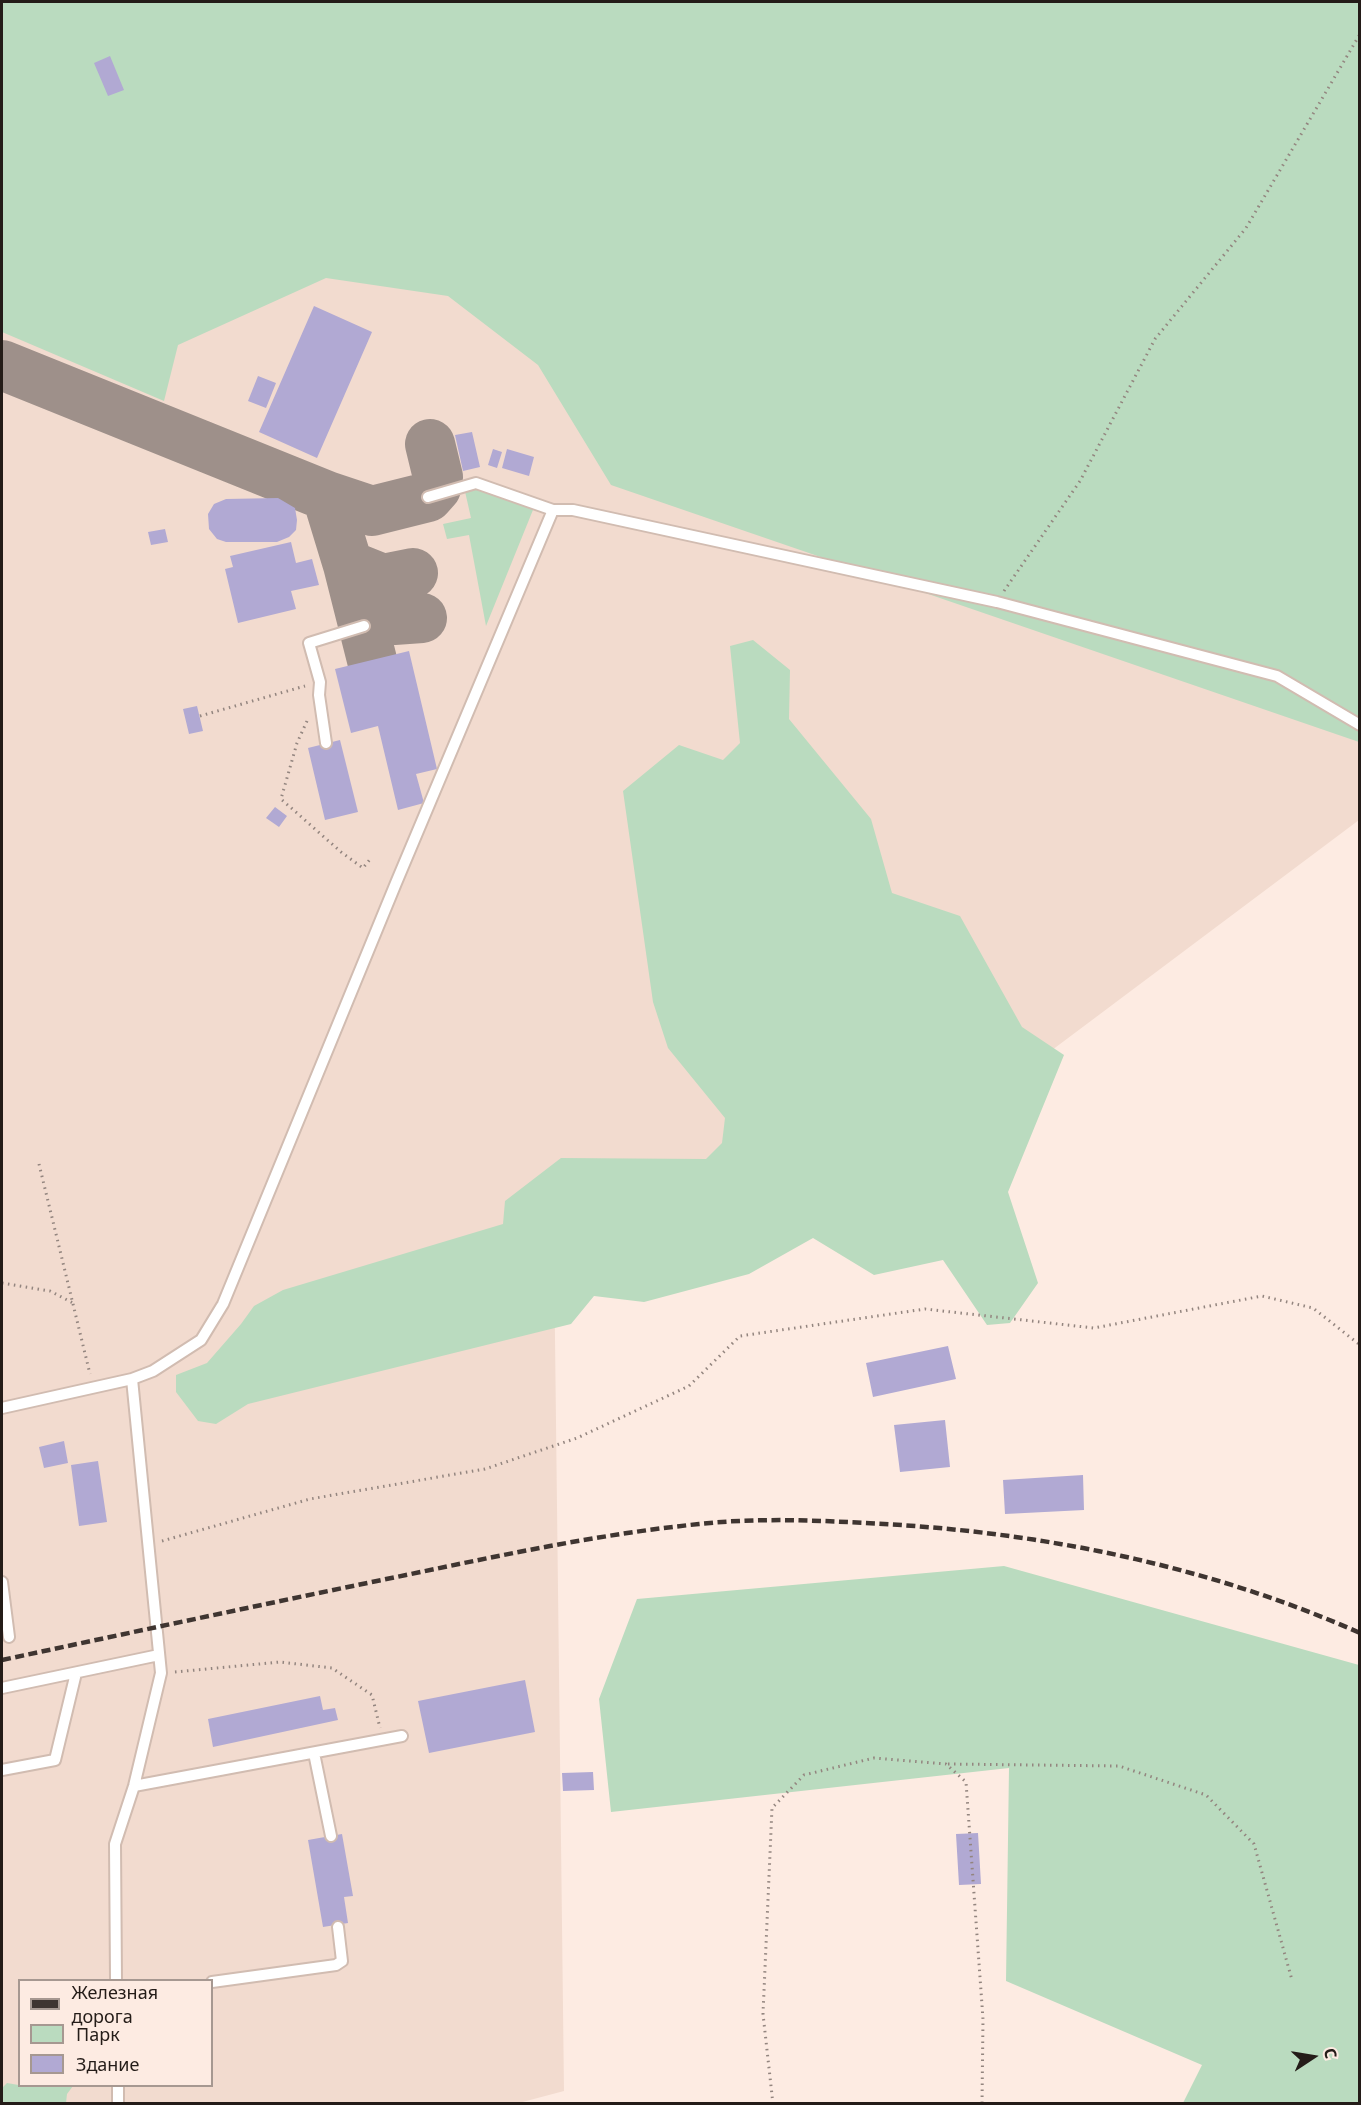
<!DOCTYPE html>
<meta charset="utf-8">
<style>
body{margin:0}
#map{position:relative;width:1361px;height:2105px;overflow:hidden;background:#fdebe2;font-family:"Noto Sans",sans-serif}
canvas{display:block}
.frame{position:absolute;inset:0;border:3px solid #241c18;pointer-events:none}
.legend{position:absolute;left:18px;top:1979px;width:195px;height:108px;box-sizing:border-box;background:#fdebe2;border:2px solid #a69891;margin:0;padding:8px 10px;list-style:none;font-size:18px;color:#241c18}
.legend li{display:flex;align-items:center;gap:12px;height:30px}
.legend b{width:30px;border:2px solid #a69891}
.north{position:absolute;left:1283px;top:2027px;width:60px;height:60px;-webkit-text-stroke:4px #fdebe2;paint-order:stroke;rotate:78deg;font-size:16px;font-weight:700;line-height:24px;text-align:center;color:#241c18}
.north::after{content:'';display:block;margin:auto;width:21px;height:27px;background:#241c18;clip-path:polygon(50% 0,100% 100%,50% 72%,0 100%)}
</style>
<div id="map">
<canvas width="1361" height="2105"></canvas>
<div class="frame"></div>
<ul class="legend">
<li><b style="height:8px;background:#3f3531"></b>Железная дорога</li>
<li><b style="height:16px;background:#badbbf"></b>Парк</li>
<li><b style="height:16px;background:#b1a9d3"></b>Здание</li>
</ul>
<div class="north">С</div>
</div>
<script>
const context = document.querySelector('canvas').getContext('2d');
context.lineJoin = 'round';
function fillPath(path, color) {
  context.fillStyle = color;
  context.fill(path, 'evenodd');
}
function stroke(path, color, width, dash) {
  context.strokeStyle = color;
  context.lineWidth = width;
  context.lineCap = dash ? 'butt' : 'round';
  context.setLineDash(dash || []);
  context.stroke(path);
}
fillPath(new Path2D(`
 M2,2H1359V820L948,1128L554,1255L564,2091L515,2104H2ZM20,1980H212V2086H20Z`), '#f2dbcf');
fillPath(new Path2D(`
 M2,2H1359V742L611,485L538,365L448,296L326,278L178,345L164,401L2,332Z
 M482,483L537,500L486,626L469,535L447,539L443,524L471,518L464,487Z
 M753,640L790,670L789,719L871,819L892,893L960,916L1022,1027L1064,1055L1008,1192L1038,1283L1010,1323L987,1325L943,1260L874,1275L813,1238L749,1274L644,1302L594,1296L571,1324L248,1404L216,1424L198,1421L176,1392V1375L207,1363L241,1324L254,1306L283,1290L503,1224L505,1201L561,1158L706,1159L722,1143L725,1118L668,1048L653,1002L623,791L679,745L723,760L740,743L730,646Z
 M1004,1566L1359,1665V2103H1183L1202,2065L1006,1981L1009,1768L611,1812L599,1699L637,1599Z
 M7,2083L30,2087L73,2086L67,2094L66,2103H2V2088Z`), '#badbbf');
stroke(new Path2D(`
 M2,365L327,496L372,511L428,497L436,488L438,477L430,444
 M327,496L348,565L372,660
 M348,565L383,579L413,573
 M359,606L394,620L422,618`), '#9e908a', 50);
fillPath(new Path2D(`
 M110,56L124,90L108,96L94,63Z
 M314,306L372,332L317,458L259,432Z
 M258,376L276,383L266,408L248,401Z
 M472,432L480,467L463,471L455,435Z
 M493,449L502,452L497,468L488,465Z
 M507,449L534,457L529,476L502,468Z
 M278,498L295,508L297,520L296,530L289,537L277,542H226L217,539L209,529L208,514L214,504L226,499Z
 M165,529L168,542L151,545L148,532Z
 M291,542L296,563L312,559L319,585L291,591L296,609L238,623L225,569L233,567L230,556Z
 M409,651L437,769L416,774L424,803L398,810L378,726L351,733L335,669Z
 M197,706L203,731L189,734L183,709Z
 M340,740L358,812L325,820L308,748Z
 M275,807L287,816L279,827L266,818Z
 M948,1346L956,1379L873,1397L866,1363Z
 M945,1420L950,1467L900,1472L894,1425Z
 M64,1441L68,1463L44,1468L39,1447Z
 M98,1461L107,1522L79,1526L71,1465Z
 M1083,1475L1084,1510L1005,1514L1003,1480Z
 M525,1680L535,1732L429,1753L418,1701Z
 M320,1696L323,1710L335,1708L338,1720L213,1747L208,1719Z
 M593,1772L594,1790L563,1791L562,1773Z
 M978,1833L981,1884L959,1885L956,1834Z
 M342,1834L353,1896L344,1897L348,1923L323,1927L308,1840Z`), '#b1a9d3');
const lane = new Path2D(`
 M428,497L476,483L553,510H573L997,602L1277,676L1360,725
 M326,743L319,695L320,682L309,643L364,626
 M2,1408L132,1379L153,1371L201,1340L223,1304L396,883L553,510
 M2,1582L9,1637
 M2,1688L159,1655
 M314,1753L331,1836
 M2,1770L55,1760L76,1673
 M134,1786L402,1736
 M116,1980L115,1844L134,1786L161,1673L132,1379
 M212,1982L336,1965L342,1961L338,1927
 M118,2086V2104`);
stroke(lane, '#d1bcb1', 14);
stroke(new Path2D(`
 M1004,591L1080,481L1155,339L1246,228L1360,34
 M200,716L305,686
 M307,721L297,743L281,799L341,852L363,868L371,858
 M39,1164L90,1374
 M2,1283L50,1291L73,1303
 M162,1541L310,1499L485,1469L577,1438L689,1386L740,1336L925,1309L1094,1328L1262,1296L1313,1308L1360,1345
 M175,1672L280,1662L332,1668L372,1695L380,1728
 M948,1764L1119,1766L1206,1795L1254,1844L1292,1980
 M773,2104L763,2014L772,1808L804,1775L874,1758L946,1764L966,1782L983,2019L982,2104`), '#93857f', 3, [1.5, 4.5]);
stroke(lane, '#fff', 10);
stroke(new Path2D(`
 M2,1660C138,1631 274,1602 411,1574C507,1554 601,1534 699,1524C754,1518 810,1520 866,1523C1035,1531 1204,1564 1360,1633`), '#3f3531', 4.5, [9, 4.5]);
</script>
